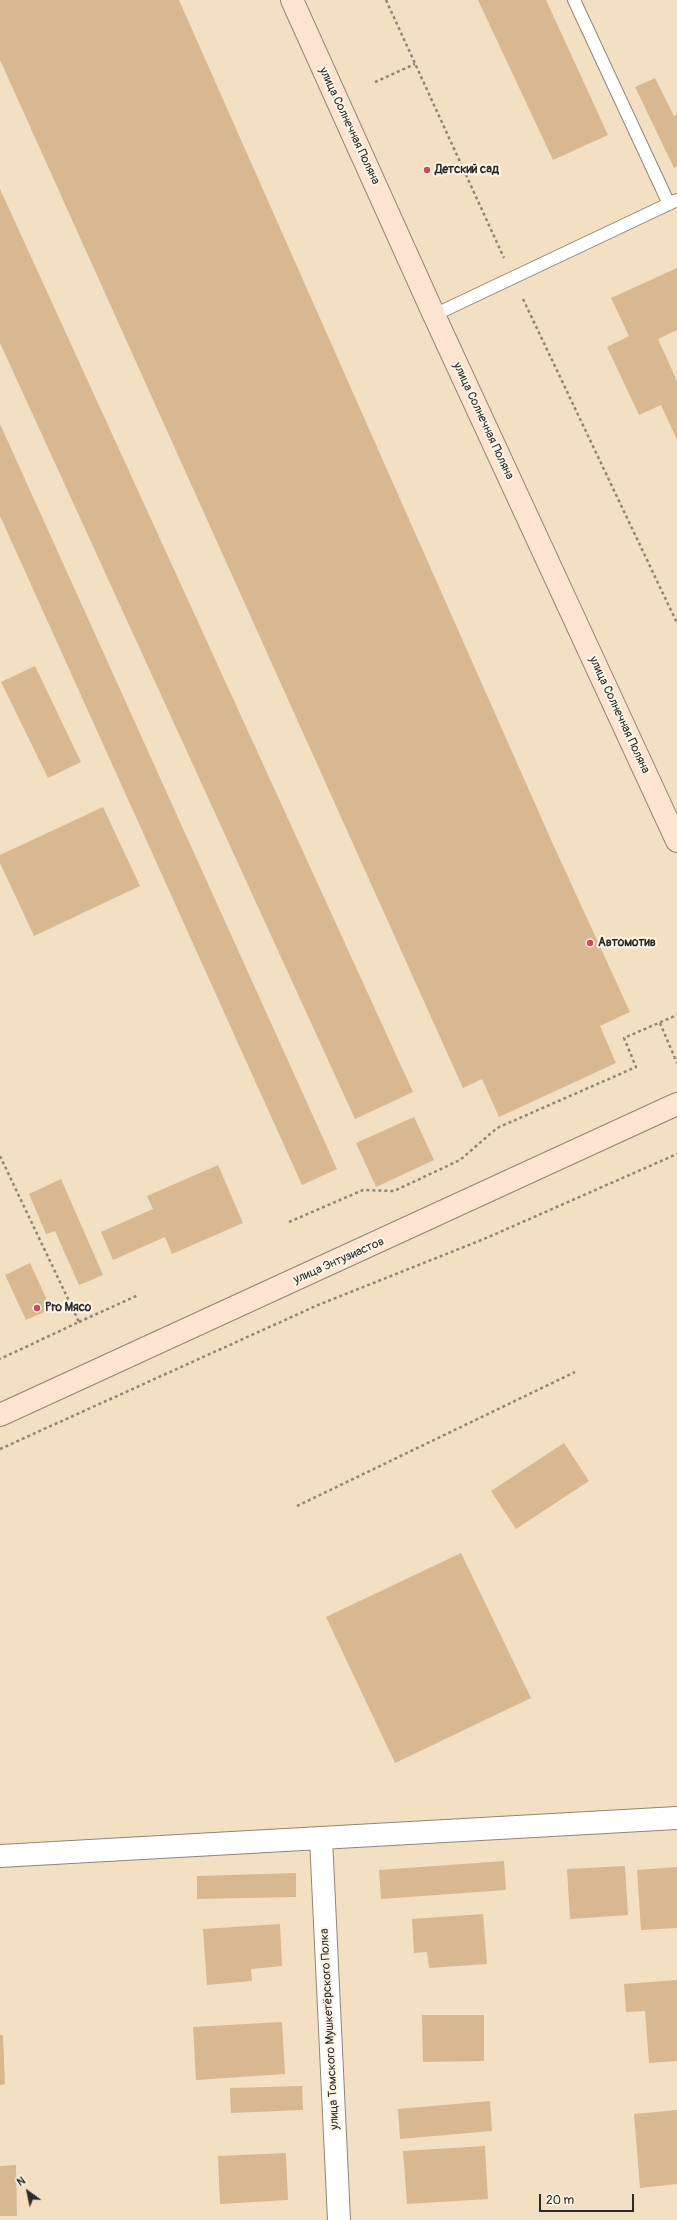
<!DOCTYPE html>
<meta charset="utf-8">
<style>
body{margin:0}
#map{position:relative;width:677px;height:2220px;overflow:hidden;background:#f3e0c3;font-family:Pangolin,sans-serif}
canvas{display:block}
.north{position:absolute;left:8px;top:2172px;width:40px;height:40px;-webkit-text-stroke:3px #fcf5e5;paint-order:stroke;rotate:327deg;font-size:11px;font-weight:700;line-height:16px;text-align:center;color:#2b2b2b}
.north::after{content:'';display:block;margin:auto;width:14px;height:18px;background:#2b2b2b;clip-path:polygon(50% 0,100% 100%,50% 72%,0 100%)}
.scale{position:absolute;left:539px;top:2194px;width:95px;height:18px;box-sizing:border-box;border:2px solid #2b2b2b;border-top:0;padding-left:5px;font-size:12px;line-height:14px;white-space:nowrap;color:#2b2b2b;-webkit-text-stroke:3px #fcf5e5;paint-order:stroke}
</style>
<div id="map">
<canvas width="677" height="2220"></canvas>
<div class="north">N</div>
<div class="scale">20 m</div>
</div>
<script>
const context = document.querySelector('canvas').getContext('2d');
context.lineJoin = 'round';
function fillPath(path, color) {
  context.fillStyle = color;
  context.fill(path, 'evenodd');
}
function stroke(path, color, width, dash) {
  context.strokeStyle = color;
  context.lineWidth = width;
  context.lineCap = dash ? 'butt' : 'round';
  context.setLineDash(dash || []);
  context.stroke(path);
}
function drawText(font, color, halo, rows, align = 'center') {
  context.font = font + ' Pangolin,sans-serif';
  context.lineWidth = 4;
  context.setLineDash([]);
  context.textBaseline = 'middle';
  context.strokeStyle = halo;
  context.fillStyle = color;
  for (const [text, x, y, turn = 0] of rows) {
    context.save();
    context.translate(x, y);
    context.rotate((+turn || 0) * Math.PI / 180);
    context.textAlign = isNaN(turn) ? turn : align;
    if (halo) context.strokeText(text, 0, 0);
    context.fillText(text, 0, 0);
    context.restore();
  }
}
fillPath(new Path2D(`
 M0,0H179L552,842L630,1012L600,1026L616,1063L499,1117L482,1079L463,1088L0,60Z
 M478,0H546L608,135L553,160Z
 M655,78L674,116L677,114V166L674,168L635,87Z
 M0,189L413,1092L355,1119L0,343Z
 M677,268V330L658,339L677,381V440L661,405L639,415L607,347L629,336L611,298Z
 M0,424L337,1169L302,1185L0,516Z
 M35,666L81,762L48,778L1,682Z
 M103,807L140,886L34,936L0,863V855Z
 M414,1117L434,1160L376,1187L356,1143Z
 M218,1165L243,1223L172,1254L165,1237L113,1260L101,1232L153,1209L147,1196Z
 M61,1179L103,1275L79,1285L55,1231L46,1234L29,1194Z
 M30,1263L51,1309L26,1320L5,1275Z
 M564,1443L589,1481L516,1529L491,1491Z
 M461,1553L531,1698L395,1763L326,1617Z
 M504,1861L506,1890L381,1899L379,1870Z
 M625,1866L628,1915L570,1919L567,1869Z
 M677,1867V1928L641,1930L637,1870Z
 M296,1873V1897L197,1899V1876Z
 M483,1914L487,1964L429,1968L427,1952L414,1953L412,1919Z
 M280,1924L282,1966L251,1969L252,1981L207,1985L203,1929Z
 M677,1980V2061L649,2063L645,2011L626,2012L624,1984Z
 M422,2015H484V2061L423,2062Z
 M282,2022L285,2074L196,2080L193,2027Z
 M0,2035H3L5,2084L0,2085Z
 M302,2086L303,2110L231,2113L230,2088Z
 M490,2101L492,2131L400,2139L398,2109Z
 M677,2110V2184L640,2188L634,2114Z
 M485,2146L488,2199L407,2204L403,2151Z
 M286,2153L288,2200L220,2204L218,2156Z
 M16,2165L17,2216H0V2166Z`), '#d7b891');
const lane = new Path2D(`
 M574,0L669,204
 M434,315L677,200`);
const street = new Path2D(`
 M321,1838L339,2220
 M0,1856L677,1818`);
const secondary = new Path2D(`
 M292,0L434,315L677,841
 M0,1415L677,1104`);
stroke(lane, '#8f8677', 14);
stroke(street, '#8f8677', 24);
stroke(secondary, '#8f8677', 24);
stroke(new Path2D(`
 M386,0L504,258
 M375,82L415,64
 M523,299L677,623
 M660,1023L677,1063
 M0,1156L79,1322L0,1359
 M289,1222L363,1190L394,1191L460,1160L497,1128L636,1067L624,1038L677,1015
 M79,1322L138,1295
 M0,1449L318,1305L484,1239L677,1154
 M297,1506L575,1372`), '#8f8677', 2.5, [3, 3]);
stroke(lane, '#fff', 12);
stroke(street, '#fff', 22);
stroke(secondary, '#fde4d1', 22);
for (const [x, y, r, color] of [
 [427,170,4,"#d1495b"],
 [590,943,4,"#d1495b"],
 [37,1308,4,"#d1495b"]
]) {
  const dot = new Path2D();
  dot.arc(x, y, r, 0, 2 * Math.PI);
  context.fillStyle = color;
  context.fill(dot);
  stroke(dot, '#fcf5e5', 1.5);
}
drawText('12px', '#2b2b2b', '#fcf5e5', [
 ["улица Солнечная Поляна",349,126,65],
 ["улица Солнечная Поляна",483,421,65],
 ["улица Солнечная Поляна",619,715,65],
 ["улица Энтузиастов",339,1261,-24],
 ["улица Томского Мушкетёрского Полка",330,2029,-93]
]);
drawText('bold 12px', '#2b2b2b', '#fcf5e5', [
 ["Детский сад",435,170],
 ["Автомотив",598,943],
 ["Pro Мясо",45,1308]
], 'left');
</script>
